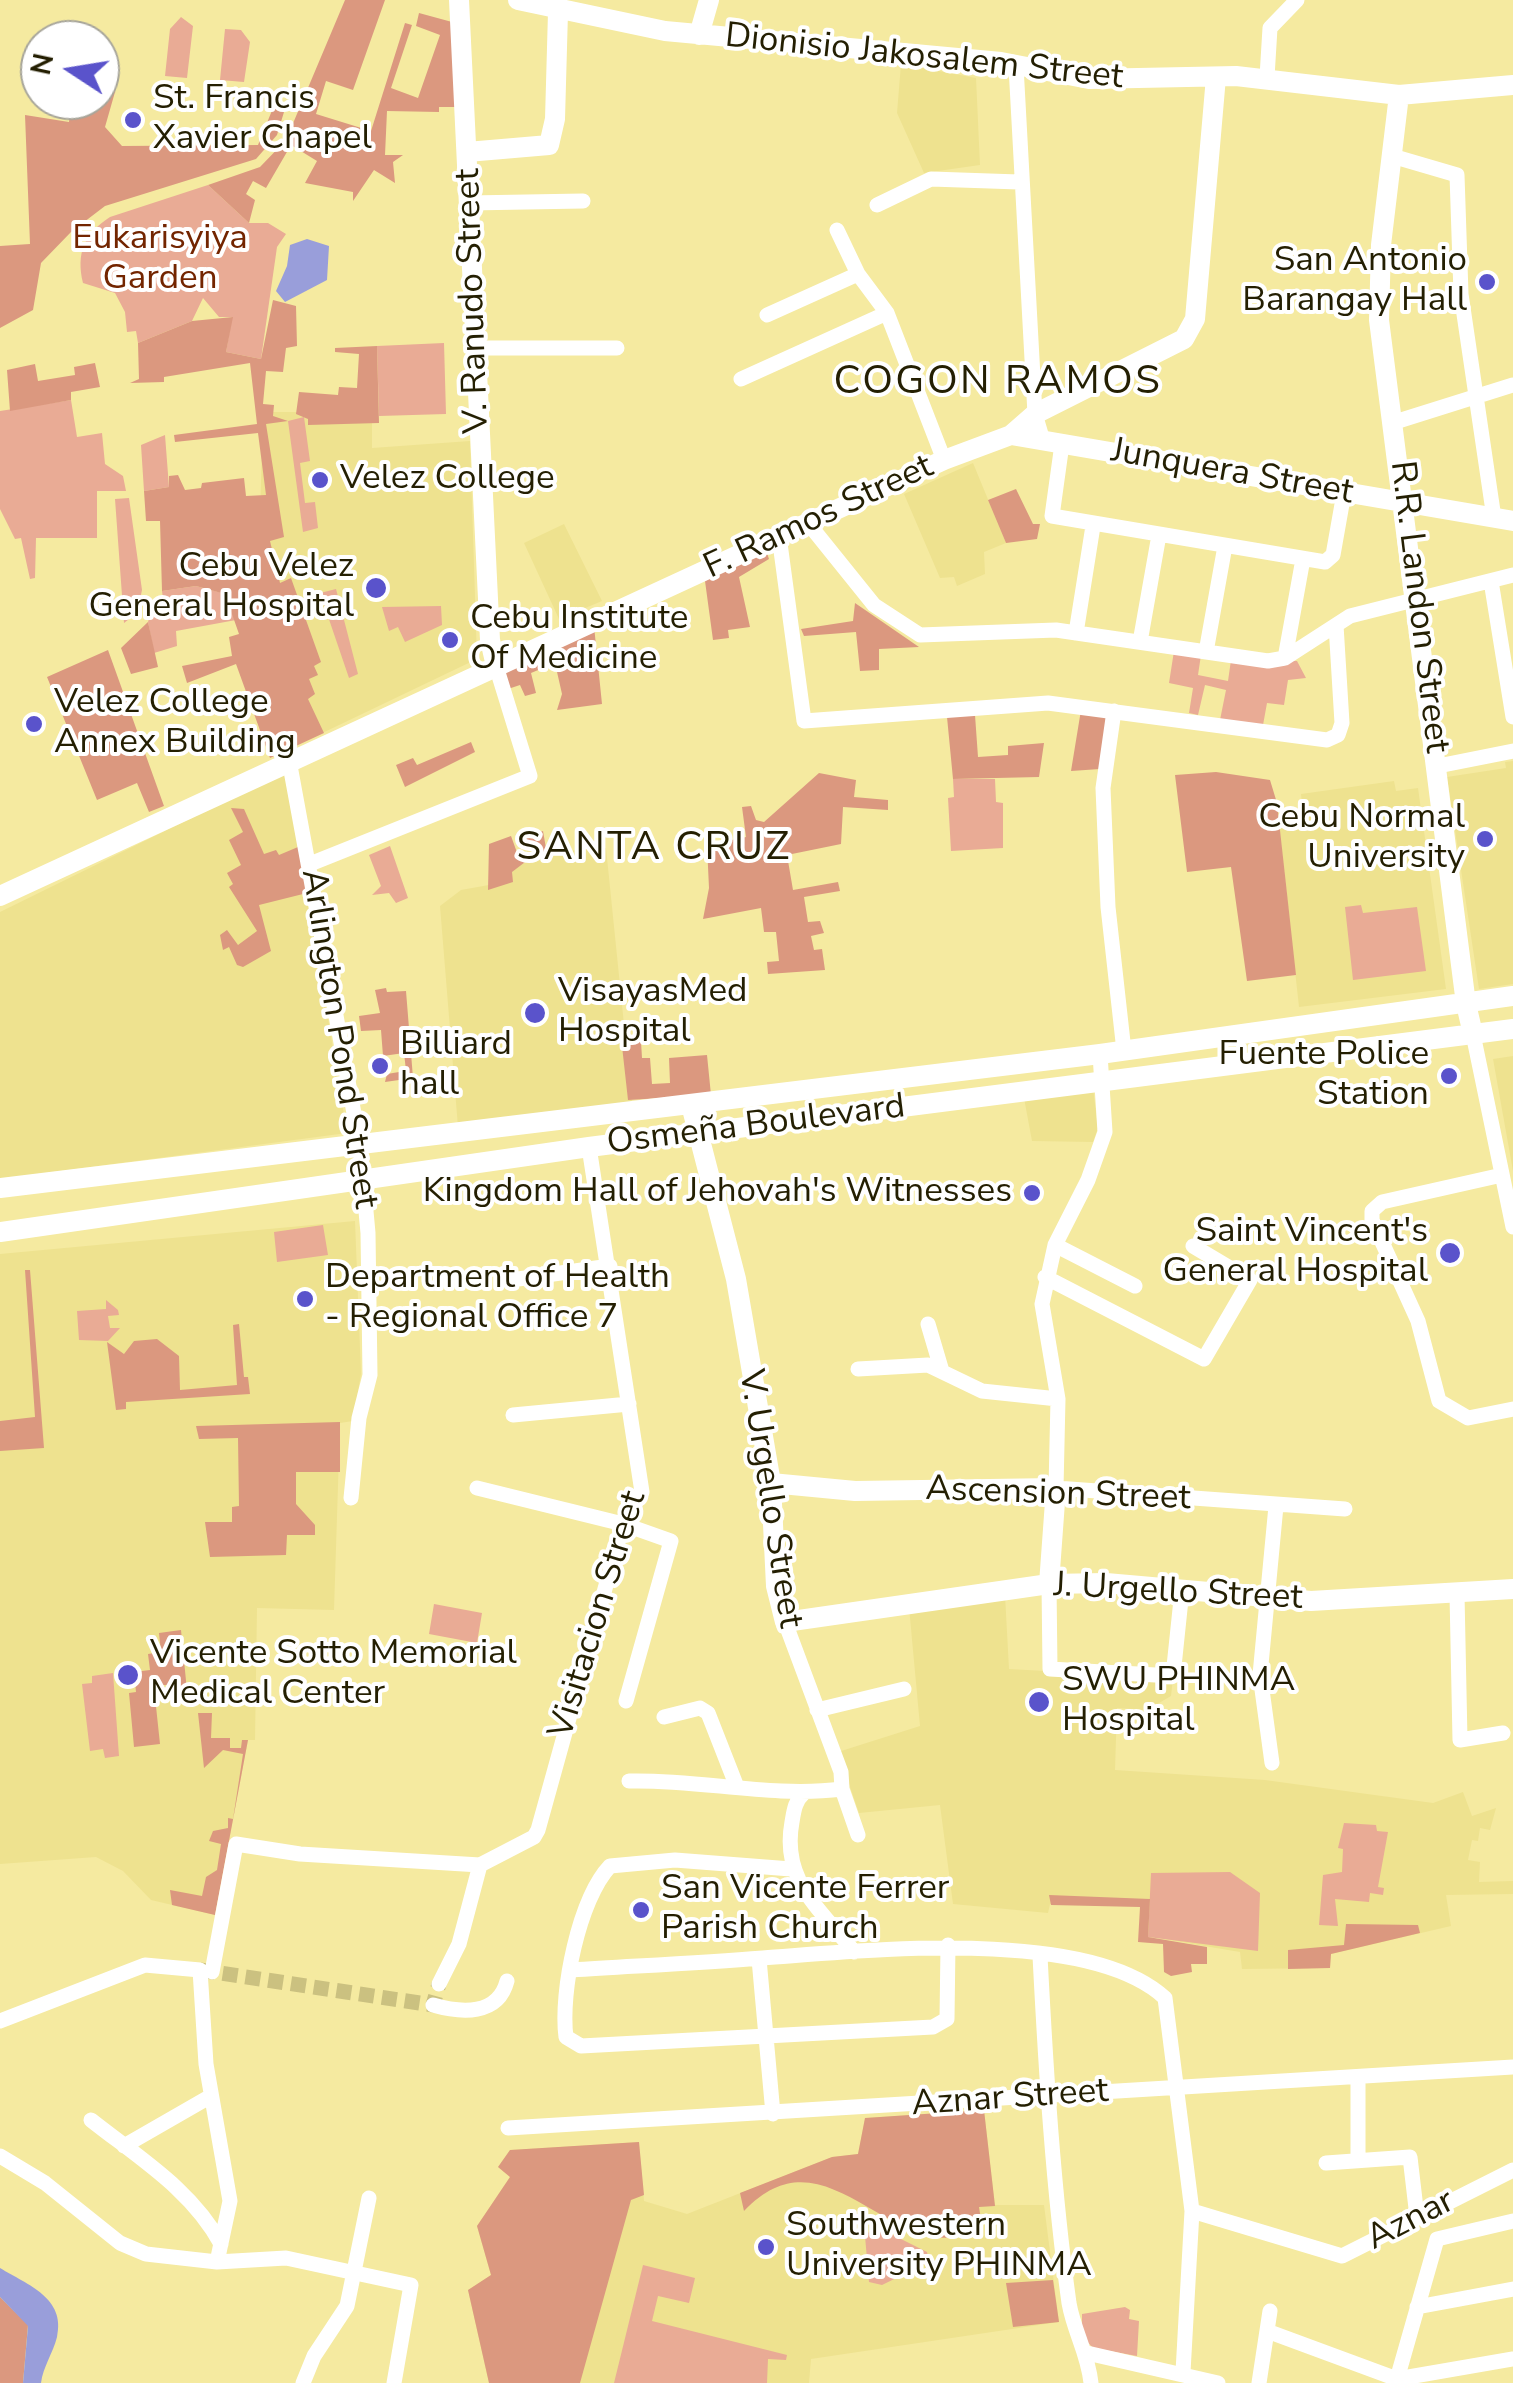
<!DOCTYPE html>
<meta charset="utf-8">
<style>
body{margin:0}
#map{position:relative;width:1513px;height:2383px;overflow:hidden;background:#f5eaa0;font-family:"Nunito Sans",sans-serif}
canvas{display:block}
.north{position:absolute;left:20px;top:20px;width:100px;height:100px;box-sizing:border-box;background:#fff;border:2px solid #a7a59a;border-radius:50%;rotate:282deg;font-size:28px;font-weight:700;line-height:40px;text-align:center;color:#241f02}
.north::after{content:'';display:block;margin:auto;width:35px;height:45px;background:#5a53cb;clip-path:polygon(50% 0,100% 100%,50% 72%,0 100%)}
</style>
<div id="map">
<canvas width="1513" height="2383"></canvas>
<div class="north">N</div>
</div>
<script>
const context = document.querySelector('canvas').getContext('2d');
context.lineJoin = 'round';
function fillPath(path, color) {
  context.fillStyle = color;
  context.fill(path, 'evenodd');
}
function stroke(path, color, width, dash) {
  context.strokeStyle = color;
  context.lineWidth = width;
  context.lineCap = dash ? 'butt' : 'round';
  context.setLineDash(dash || []);
  context.stroke(path);
}
function drawText(font, color, halo, rows, align = 'center') {
  context.font = font + ' "Nunito Sans",sans-serif';
  context.lineWidth = 8;
  context.setLineDash([]);
  context.textBaseline = 'middle';
  context.strokeStyle = halo;
  context.fillStyle = color;
  for (const [text, x, y, turn = 0] of rows) {
    context.save();
    context.translate(x, y);
    context.rotate((+turn || 0) * Math.PI / 180);
    context.textAlign = isNaN(turn) ? turn : align;
    if (halo) context.strokeText(text, 0, 0);
    context.fillText(text, 0, 0);
    context.restore();
  }
}
fillPath(new Path2D(`
 M901,64L976,78L980,165L924,173L897,113Z
 M263,412H372V448L470,441L477,659L314,737L260,516Z
 M973,463L1006,543L984,552L985,574L957,586L954,577L940,578L904,494Z
 M564,524L602,601L559,619L524,543Z
 M1513,761V984L1479,989L1447,777L1506,768L1505,762Z
 M287,771L347,1133L0,1179V912Z
 M1394,781L1396,791L1418,788L1446,989L1299,1007L1278,815L1303,812L1301,794Z
 M606,848L632,1103L458,1127L440,906L461,890L511,881L509,869L534,853Z
 M1513,1056V1171L1493,1059Z
 M1093,1088L1098,1128L1093,1142L1032,1141L1024,1098Z
 M355,1221L361,1374L353,1421L340,1423L334,1610L257,1608L255,1740H248L215,1915L151,1900L123,1871L96,1857L0,1864V1254Z
 M1005,1595L1009,1669L1173,1678L1171,1696L1147,1710L1117,1708L1115,1770L1265,1780L1433,1803L1463,1792L1472,1816L1496,1808L1490,1830L1480,1828L1478,1841L1472,1840L1468,1860L1480,1862L1479,1882L1513,1881V1894L1446,1895L1451,1926L1331,1954L1330,1968L1242,1969L1240,1952L1139,1935L1142,1905L1050,1904L1048,1913L953,1904L940,1805L859,1813L838,1752L920,1726L909,1607Z
 M984,2110L995,2205H1044L1059,2322L811,2359L809,2383H489L468,2290L491,2275L477,2226L510,2177L498,2167L510,2150L639,2142L644,2201L687,2214L832,2157L858,2154L865,2118Z`), '#eee28f');
fillPath(new Path2D(`
 M181,17L193,26L187,78L165,76L170,29Z
 M225,29L241,30L250,42L244,82L220,80Z
 M208,185L249,223H268L286,234L277,247L261,359L226,352L232,317H219L203,298L192,321L138,343L136,331L127,332L125,312L115,293L83,283C76,253 84,234 110,217Z
 M444,343L446,414L379,416L377,346Z
 M71,400L77,437L102,433L105,464L123,476L126,491H97V538H36L35,578L30,579L21,538L15,539L0,509V411Z
 M304,417L310,461L300,463L305,503L315,502L318,528L303,532L288,421Z
 M165,435L169,487L144,491L141,445Z
 M129,498L142,590L137,613L124,623L115,499Z
 M196,586L226,594L236,620L176,631L177,646L154,653L148,622L155,600L163,599L162,591Z
 M336,589L358,674L349,678L320,593Z
 M441,606L442,625L405,642L398,627L389,631L382,607Z
 M1174,651L1201,655L1198,675L1228,681L1231,660L1297,661L1306,678L1288,680L1284,705L1267,703L1263,725L1220,720L1226,690L1205,685L1198,715L1189,713L1193,688L1169,683Z
 M953,779H995L996,802L1003,803V848L951,851L948,798L954,797Z
 M390,846L408,898L396,903L389,893L372,895L381,886L369,855Z
 M1361,905L1363,913L1417,907L1426,971L1353,980L1345,907Z
 M323,1225L328,1255L277,1262L274,1232Z
 M106,1300L118,1310L119,1315L108,1316L110,1328H120L108,1341L79,1340L77,1311L106,1309Z
 M434,1604L482,1613L477,1643L429,1634Z
 M113,1673L119,1756L105,1758L103,1749L90,1751L82,1684L92,1683V1676Z
 M1344,1823L1376,1825L1377,1831L1388,1832L1378,1887L1384,1888L1383,1895L1370,1893L1369,1902L1335,1899L1338,1926L1319,1925L1323,1875L1342,1872L1343,1849L1338,1848Z
 M1230,1872L1260,1893L1258,1951L1148,1937L1151,1873Z
 M875,2226L927,2252L929,2262L882,2285L869,2282L865,2236Z
 M643,2265L695,2278L689,2303L658,2296L652,2321L787,2355L786,2360L768,2359L767,2383H614Z
 M1125,2307L1130,2310L1129,2319L1139,2321L1137,2356L1093,2348L1082,2336V2314Z`), '#e9ab95');
fillPath(new Path2D(`
 M345,0H385L353,90L326,81L316,114L371,131L405,23L412,25L391,88L418,98L440,35L416,26L419,13L452,22L456,107H439V112L387,111L385,155H403L393,162L395,183L374,170L353,201V192L305,183L317,161L291,145L266,188L253,181L246,194L255,200L249,223L208,185L260,167L286,140Z
 M100,84L112,85L115,92L105,127L122,146L258,145L273,108L284,112L277,135L256,159L105,206L71,232L41,263L33,310L0,328V246L30,244L25,115L69,122L71,100H100Z
 M273,300L296,306L297,346L286,348L283,372L266,371L263,404L274,405L273,416L288,421L266,424L284,537L270,541L280,583L291,578L321,662L314,666L318,675L309,679L315,694L308,699L324,733L270,758L236,664L187,683L182,666L232,656L229,637L239,634L225,594L196,586L162,591L160,521H146L144,491L169,487V476L178,475L185,490L201,488L202,483L244,478L246,496L266,495L258,433L175,442L174,435L257,424L250,363L164,377V382L130,383L139,379L138,343L192,321L233,317L226,352L261,359Z
 M377,346L379,423L308,425V419L296,414L299,392L338,395L339,387L357,388L359,354L335,352V348Z
 M95,363L100,387L71,392V400L10,411L7,370L35,364L38,381L75,375L74,367Z
 M1016,489L1033,524H1040L1037,539L1006,543L988,500Z
 M765,547L769,559L739,577L750,627L728,630L729,638L713,640L705,581Z
 M855,603L919,647L879,649V670L860,671L856,632L804,636L801,629L853,621Z
 M148,622L158,667L131,674L121,648Z
 M594,626L602,704L557,710L562,694L555,663L531,673L536,693L525,696L520,685L505,690L498,667Z
 M108,650L164,806L149,812L137,783L97,800L47,677Z
 M1081,710L1112,715L1100,769L1071,771Z
 M975,715L978,757L1008,755V746L1044,743L1039,777L953,779L947,717Z
 M471,742L475,752L405,787L396,765L413,758L417,765Z
 M1216,772L1270,780L1277,803L1296,975L1247,981L1231,867L1187,872L1175,775Z
 M819,773L856,780L854,797L888,800V810L843,807L841,844L787,855L793,890L838,882L840,891L804,897L808,922L820,921L824,933L811,936L814,950L822,949L825,970L768,974L767,962L779,961L776,932H764L761,908L703,919L709,888L707,845L746,837L742,807L751,806L756,820L764,822Z
 M231,808L244,809L264,854L276,850L279,855L298,847L307,893L259,905L271,951L243,967L237,965L229,947L223,950L220,935L227,930L238,945L257,931L229,887L233,884L227,873L241,865L229,840L243,832Z
 M543,831L547,854L533,856L512,872L513,882L488,890L489,844L511,836L519,858L534,853L525,837Z
 M386,988L387,992L406,991L413,1078L385,1082L387,1074L399,1072L400,1079H407L404,1053L383,1056L381,1030L361,1031L359,1016L380,1013L375,990Z
 M647,1035L648,1040L641,1041L642,1058H650L652,1084L670,1083L669,1058L707,1055L711,1095L628,1100L621,1037Z
 M25,1270H30L44,1448L0,1451V1421L35,1417Z
 M239,1324L244,1377H248L250,1394L126,1402V1409L116,1410L107,1342L124,1354L134,1341L157,1339L179,1356L180,1390L237,1385L233,1325Z
 M340,1422V1472H296V1504L315,1525V1535H287L286,1555L210,1557L205,1522H232V1507L239,1506L238,1438L199,1439L196,1426Z
 M181,1630L188,1701L172,1703L170,1685H162L163,1695L155,1697L160,1744L134,1747L129,1693L136,1692L134,1672L150,1670L148,1654L161,1652L159,1633Z
 M198,1713H212L211,1738H230V1748H241L242,1740H248L215,1915L172,1905L170,1890L202,1896L206,1877L217,1870L221,1844L209,1841L213,1831L228,1828V1818L233,1819L243,1754L223,1750L204,1768Z
 M1049,1895L1150,1899L1148,1937L1207,1947V1964H1191L1192,1972L1171,1976L1164,1972L1163,1944L1138,1942L1140,1907L1051,1905Z
 M1346,1924L1418,1925L1420,1933L1331,1954L1330,1968L1288,1969V1950L1344,1945Z
 M984,2110L995,2206L979,2207L983,2232C969,2234 950,2240 936,2237C867,2225 813,2138 744,2211L740,2193L832,2157L858,2154L865,2118Z
 M639,2142L644,2195L631,2200L580,2383H489L468,2290L491,2275L477,2226L510,2177L498,2167L510,2150Z
 M1053,2280L1059,2322L1013,2327L1006,2283Z
 M0,2297L28,2325L23,2383H0Z`), '#db987f');
fillPath(new Path2D(`
 M307,239L329,246L327,280L285,302L276,291L287,266L290,245Z
 M0,2268C28,2285 66,2298 57,2337C53,2353 43,2367 41,2383H23L28,2326L0,2297Z`), '#999eda');
stroke(new Path2D(`
 M200,1970L433,2005L439,1984`), '#cbc180', 15, [15, 8]);
stroke(new Path2D(`
 M1016,66L1035,414L1043,441
 M1267,77L1270,28L1297,0
 M1392,156L1457,175L1461,294L1494,518
 M469,203L583,201
 M877,205L931,179L1019,182
 M837,230L858,274L887,313L944,460
 M767,315L858,274
 M476,348H617
 M741,379L887,313
 M1395,422L1513,385
 M1062,444L1052,516L1325,562L1333,555L1344,493
 M808,523L874,605L920,635L1056,630L1268,661L1285,658L1350,616L1513,575
 M779,536L804,721L1048,703L1327,740L1338,735L1342,723L1336,625
 M1491,581L1513,717
 M1076,633L1093,526
 M1140,642L1159,535
 M1206,652L1225,546
 M1285,658L1303,559
 M1114,711L1103,788L1108,907L1124,1051
 M289,760L360,1146L368,1233L370,1375L359,1418L351,1498
 M1438,766L1513,751
 M310,864L530,776L496,666
 M1473,1034L1513,1227
 M1100,1054L1105,1132L1088,1180L1055,1245L1042,1304L1058,1399L1056,1488L1345,1509
 M1502,1175L1382,1202L1372,1211V1220L1418,1321L1439,1401L1468,1418L1513,1409
 M1055,1245L1135,1286
 M1045,1277L1204,1359L1250,1280L1193,1246
 M511,1280L610,1266
 M928,1324L941,1368
 M858,1369L928,1365L982,1391L1058,1399
 M513,1415L629,1404
 M477,1488L623,1524L671,1541L626,1701
 M1049,1584L1050,1669L1173,1676L1182,1590
 M1457,1594L1460,1740L1503,1733
 M785,1622L841,1772L842,1789L858,1835
 M817,1710L904,1689
 M664,1717L700,1708L708,1713L737,1787
 M1272,1763L1260,1675L1276,1506
 M629,1781C700,1779 771,1798 842,1789
 M804,1793C795,1801 794,1810 792,1822C781,1881 820,1908 854,1952
 M791,1869L675,1860L610,1866C579,1899 560,1992 566,2037L581,2046L933,2027L947,2019L948,1945
 M1040,1956C1046,2072 1053,2187 1069,2303C1074,2332 1088,2353 1091,2383
 M759,1959L773,2114
 M572,1970C635,1966 699,1963 763,1958C863,1951 1087,1926 1165,1998L1192,2211L1183,2372
 M212,1972L236,1844L300,1854L480,1865L534,1837L538,1830L623,1524L642,1492L589,1147
 M439,1984L459,1944L480,1865
 M433,2005C461,2013 498,2016 507,1981
 M0,2021L145,1965L200,1970L206,2064L230,2201L217,2262
 M1358,2079V2160
 M91,2120C139,2158 192,2190 221,2244
 M508,2128L1513,2067
 M124,2146L211,2096
 M0,2156L45,2183L120,2243L146,2254L217,2262L286,2258L411,2285L394,2383
 M1326,2163L1410,2157L1417,2217
 M1192,2211L1342,2256L1513,2170
 M1417,2307L1513,2289
 M1267,2331L1397,2379L1513,2359
 M1087,2353L1218,2383
 M1397,2379L1437,2239L1513,2221
 M303,2383L314,2356L347,2306L369,2198
 M1259,2383L1270,2311`), '#fff', 15);
stroke(new Path2D(`
 M459,0L490,640L496,666
 M518,0L665,31L1001,62L1089,79L1236,76L1399,95L1513,85
 M699,35L709,0
 M1399,95L1381,245L1379,320L1466,1004L1473,1034
 M467,152L549,145L555,119L558,12
 M1011,435L1513,521
 M0,896L944,460L1011,435L1035,414L1184,339L1195,319L1216,77
 M691,1105L736,1279L771,1483L776,1586L785,1622L1049,1584L1106,1583L1311,1601L1513,1589
 M0,1188L1100,1054L1513,996
 M0,1232L589,1147L1513,1029
 M771,1483L855,1491L1056,1488L1049,1584`), '#fff', 20);
for (const [x, y, r, color] of [
 [133,120,10,"#5a53cb"],
 [1487,282,10,"#5a53cb"],
 [320,480,10,"#5a53cb"],
 [376,588,12,"#5a53cb"],
 [450,640,10,"#5a53cb"],
 [34,724,10,"#5a53cb"],
 [1485,839,10,"#5a53cb"],
 [535,1013,12,"#5a53cb"],
 [380,1066,10,"#5a53cb"],
 [1449,1076,10,"#5a53cb"],
 [1032,1193,10,"#5a53cb"],
 [1450,1253,12,"#5a53cb"],
 [305,1299,10,"#5a53cb"],
 [128,1675,12,"#5a53cb"],
 [1039,1702,12,"#5a53cb"],
 [641,1910,10,"#5a53cb"],
 [766,2247,10,"#5a53cb"]
]) {
  const dot = new Path2D();
  dot.arc(x, y, r, 0, 2 * Math.PI);
  context.fillStyle = color;
  context.fill(dot);
  stroke(dot, '#fff', 4);
}
drawText('35px', '#241f02', '#fff', [
 ["Dionisio Jakosalem Street",924,58,6],
 ["V. Ranudo Street",474,301,-92],
 ["Junquera Street",1232,473,10],
 ["F. Ramos Street",819,518,-25],
 ["R.R. Landon Street",1418,607,83],
 ["Arlington Pond Street",338,1039,81],
 ["Osmeña Boulevard",756,1126,-7],
 ["Ascension Street",1058,1495,2],
 ["V. Urgello Street",769,1499,81],
 ["J. Urgello Street",1178,1593,3],
 ["Visitacion Street",599,1615,-73],
 ["Aznar Street",1010,2099,-4],
 ["Aznar",1411,2221,-27]
]);
drawText('35px', '#241f02', '#fff', [
 ["St. Francis",153,100],
 ["Xavier Chapel",153,140],
 ["San Antonio",1467,262,"right"],
 ["Barangay Hall",1467,302,"right"],
 ["Velez College",340,480],
 ["Cebu Velez",354,568,"right"],
 ["General Hospital",354,608,"right"],
 ["Cebu Institute",470,620],
 ["Of Medicine",470,660],
 ["Velez College",54,704],
 ["Annex Building",54,744],
 ["Cebu Normal",1465,819,"right"],
 ["University",1465,859,"right"],
 ["VisayasMed",558,993],
 ["Hospital",558,1033],
 ["Billiard",400,1046],
 ["hall",400,1086],
 ["Fuente Police",1429,1056,"right"],
 ["Station",1429,1096,"right"],
 ["Kingdom Hall of Jehovah's Witnesses",1012,1193,"right"],
 ["Saint Vincent's",1428,1233,"right"],
 ["General Hospital",1428,1273,"right"],
 ["Department of Health",325,1279],
 ["- Regional Office 7",325,1319],
 ["Vicente Sotto Memorial",150,1655],
 ["Medical Center",150,1695],
 ["SWU PHINMA",1062,1682],
 ["Hospital",1062,1722],
 ["San Vicente Ferrer",661,1890],
 ["Parish Church",661,1930],
 ["Southwestern",786,2227],
 ["University PHINMA",786,2267]
], 'left');
drawText('35px', '#732500', '#fff', [
 ["Eukarisyiya",160,240],
 ["Garden",160,280]
]);
context.letterSpacing = '2.5px';
drawText('40px', '#241f02', '#fff', [
 ["COGON RAMOS",998,383],
 ["SANTA CRUZ",654,849]
]);
context.letterSpacing = '0px';
</script>
